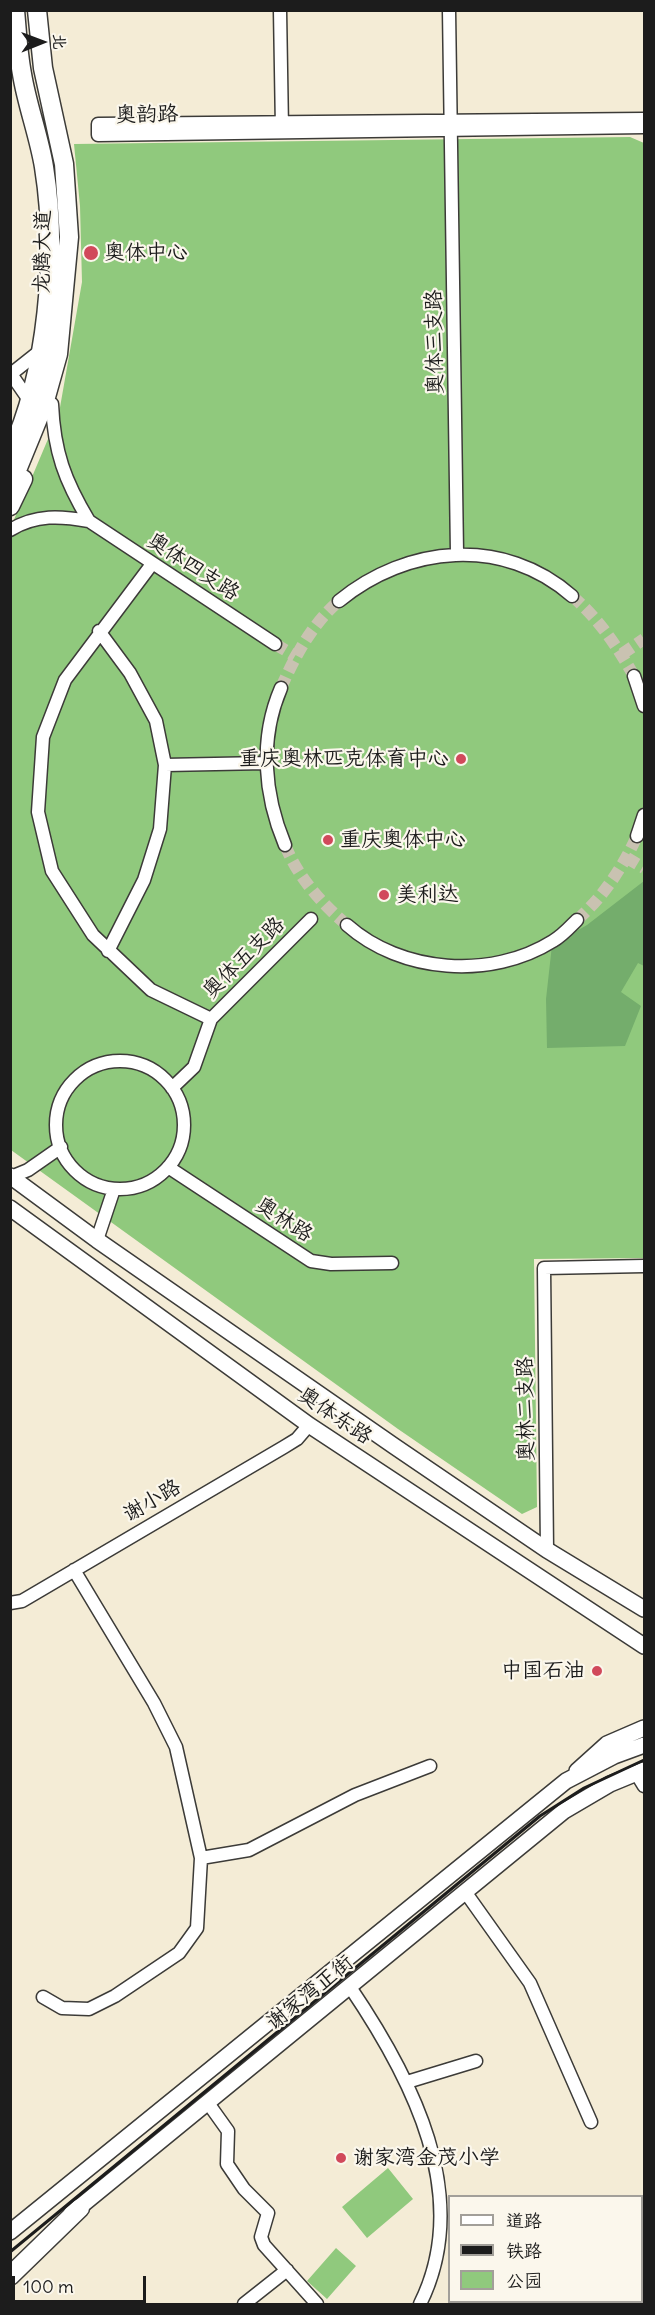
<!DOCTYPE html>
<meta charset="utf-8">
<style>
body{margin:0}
#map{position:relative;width:655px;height:2315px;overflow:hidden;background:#f4ecd6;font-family:Delius,"LXGW WenKai TC",sans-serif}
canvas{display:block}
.frame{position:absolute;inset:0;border:12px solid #1c1c1c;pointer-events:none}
.legend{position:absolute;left:448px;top:2195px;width:195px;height:108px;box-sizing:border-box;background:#fbf7ec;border:2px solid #a29f99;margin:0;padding:8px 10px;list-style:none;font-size:18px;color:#1c1c1c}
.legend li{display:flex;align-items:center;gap:12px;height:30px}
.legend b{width:30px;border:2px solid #a29f99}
.north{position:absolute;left:12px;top:12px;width:60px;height:60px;-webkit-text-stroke:4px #fbf7ec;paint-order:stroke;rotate:89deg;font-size:16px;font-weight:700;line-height:24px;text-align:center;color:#1c1c1c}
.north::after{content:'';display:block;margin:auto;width:21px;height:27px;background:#1c1c1c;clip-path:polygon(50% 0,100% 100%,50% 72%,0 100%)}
.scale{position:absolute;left:12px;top:2276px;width:134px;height:27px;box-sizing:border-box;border:3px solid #1c1c1c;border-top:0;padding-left:8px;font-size:18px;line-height:21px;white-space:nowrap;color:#1c1c1c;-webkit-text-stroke:4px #fbf7ec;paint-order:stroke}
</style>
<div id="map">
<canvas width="655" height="2315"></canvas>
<div class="frame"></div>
<ul class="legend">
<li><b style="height:8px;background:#fff"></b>道路</li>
<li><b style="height:8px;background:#1c1c1c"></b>铁路</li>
<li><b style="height:16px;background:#90c97d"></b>公园</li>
</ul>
<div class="north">北</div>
<div class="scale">100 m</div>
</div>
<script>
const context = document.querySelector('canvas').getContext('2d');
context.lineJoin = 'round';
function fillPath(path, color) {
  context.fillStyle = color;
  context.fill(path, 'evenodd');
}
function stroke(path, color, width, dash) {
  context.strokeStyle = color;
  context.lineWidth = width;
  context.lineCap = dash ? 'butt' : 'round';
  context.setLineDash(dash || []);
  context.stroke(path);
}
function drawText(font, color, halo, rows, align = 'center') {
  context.font = font + ' Delius,"LXGW WenKai TC",sans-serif';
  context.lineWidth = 4.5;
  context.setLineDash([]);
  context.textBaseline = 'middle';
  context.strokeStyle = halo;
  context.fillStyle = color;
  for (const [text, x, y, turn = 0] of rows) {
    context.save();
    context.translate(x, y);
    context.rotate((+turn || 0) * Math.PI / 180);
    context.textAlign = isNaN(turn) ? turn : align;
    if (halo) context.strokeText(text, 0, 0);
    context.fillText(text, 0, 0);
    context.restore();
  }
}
fillPath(new Path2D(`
 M630,137L644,143V1258L534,1259L537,1507L522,1514L398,1429L11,1150L10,529L59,413L82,282L80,206L74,144Z
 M388,2168L413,2199L367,2238L342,2207Z
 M336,2248L356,2266L327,2299L307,2281Z`), '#90c97d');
fillPath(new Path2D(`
 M644,881V966L638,963L621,992L641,1006L625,1046L547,1048L546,999L552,945L587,925Z`), '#74ad6c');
stroke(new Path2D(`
 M572,596C598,618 617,646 634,676
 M275,644L295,656
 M622,654L644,639
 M281,688C295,656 312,624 339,601
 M285,845C298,877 321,903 347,925
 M627,858L644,868
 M577,920C603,897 623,867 637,836`), '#c9c2b1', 12, [12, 6]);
const minor = new Path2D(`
 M280,10L282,129
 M449,10L457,553
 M644,119L98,124V135L644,127
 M29,400L11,374L40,351
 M89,521L275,644
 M10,530C36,514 61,516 89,521C65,481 54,452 52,404
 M152,564L65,680L43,737L38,812L52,871L93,935L151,990L211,1019
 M339,601C407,545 504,536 572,596
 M99,631L130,673L156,721L165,765L160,829L144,880L108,951
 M634,676L644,706
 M281,688C259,739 264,795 285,845
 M165,765L265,763
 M637,836L644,815
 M347,925C401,973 491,980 553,941C562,936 570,927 577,920
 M56 1125a64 64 0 1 1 128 0a64 64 0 1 1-128 0Z
 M172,1088L194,1067L211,1019L311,919
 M168,1167L311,1261L331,1264L392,1263
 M11,1177L28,1170L61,1147
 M97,1240L114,1189
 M547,1550L544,1268L644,1266
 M10,1603L22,1601L284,1447L297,1439L309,1425
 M636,1773L644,1786
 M201,1858L249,1850L355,1795L430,1766
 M466,1893L530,1983L591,2122
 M350,1987C411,2077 474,2196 420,2304
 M43,1997L62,2008L89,2009L115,1996L179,1953L197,1928L201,1858L176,1747L154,1703L74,1570
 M407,2082L476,2061
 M208,2103L228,2131L227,2164L244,2189L268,2213L261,2237L264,2245L317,2304
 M244,2304L287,2270`);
const major = new Path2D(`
 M10,1176L97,1240L394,1446L547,1550L644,1609
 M10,1208L309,1425L644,1646
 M577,1771L607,1744L644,1728
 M71,2214L564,1811L610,1784L644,1770
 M10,2232L566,1781L614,1756L644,1745`);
const highway = new Path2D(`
 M10,454C48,373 58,254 44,167C39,136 27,105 22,74C18,53 17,32 15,10
 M10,487L44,404L58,354L69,237L64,164L43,68L37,10
 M10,506L23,479
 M10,2276L80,2208`);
stroke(minor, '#3c3b38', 15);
stroke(major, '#3c3b38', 18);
stroke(highway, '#3c3b38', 21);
stroke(minor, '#fff', 12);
stroke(major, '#fff', 15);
stroke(highway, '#fff', 18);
stroke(new Path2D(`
 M10,2252L540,1816L584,1788L644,1760`), '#1c1c1c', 3);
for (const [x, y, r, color] of [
 [91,253,8,"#d1495b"],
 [461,759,6,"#d1495b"],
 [328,840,6,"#d1495b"],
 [384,895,6,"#d1495b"],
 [597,1671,6,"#d1495b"],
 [341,2158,6,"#d1495b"]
]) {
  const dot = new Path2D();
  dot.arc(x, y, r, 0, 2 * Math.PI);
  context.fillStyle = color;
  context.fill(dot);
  stroke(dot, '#fbf7ec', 2);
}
drawText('21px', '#1c1c1c', '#fbf7ec', [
 ["奥韵路",147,115,-1],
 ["龙腾大道",43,252,-89],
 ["奥体三支路",435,342,-91],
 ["奥体四支路",193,567,33],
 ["奥体五支路",244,958,-45],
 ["奥林路",284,1220,33],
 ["奥林二支路",526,1409,-91],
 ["奥体东路",335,1416,34],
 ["谢小路",152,1501,-30],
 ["谢家湾正街",310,1993,-39]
]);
drawText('21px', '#1c1c1c', '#fbf7ec', [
 ["奥体中心",104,253],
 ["重庆奥林匹克体育中心",449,759,"right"],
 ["重庆奥体中心",340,840],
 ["美利达",396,895],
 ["中国石油",585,1671,"right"],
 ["谢家湾金茂小学",353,2158]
], 'left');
</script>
